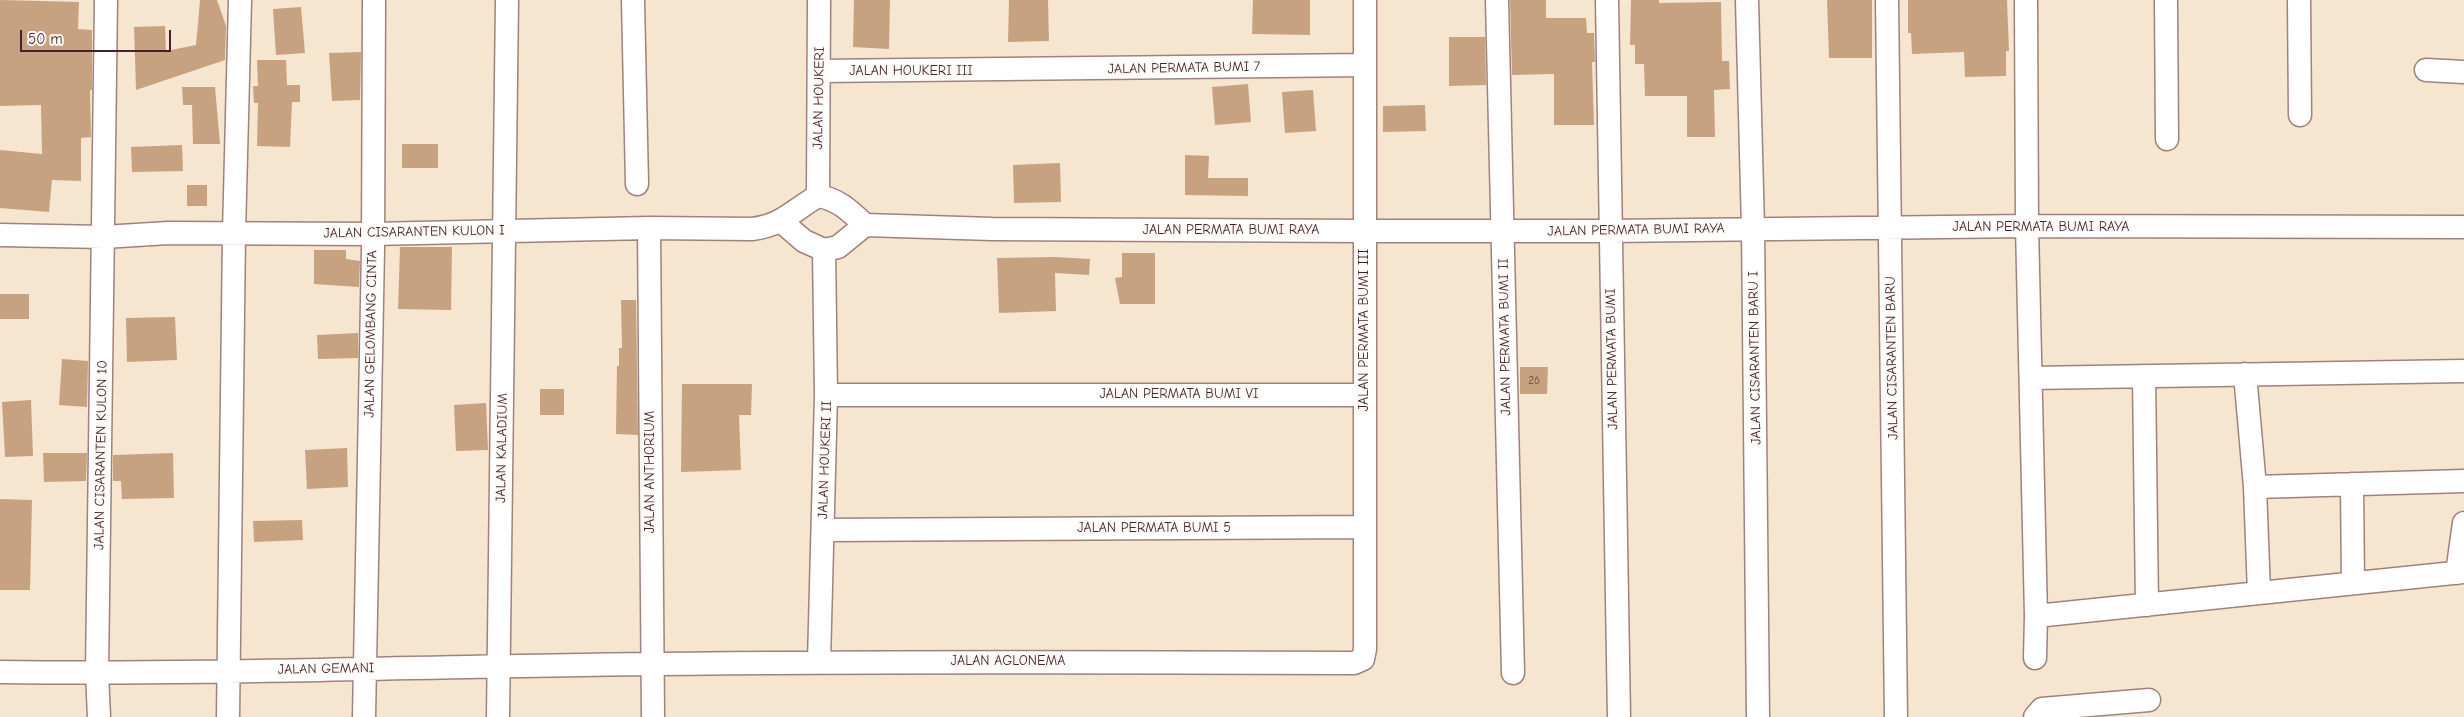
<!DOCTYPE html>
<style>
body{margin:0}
#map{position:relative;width:2464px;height:717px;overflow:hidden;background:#f6e5cf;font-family:"Comic Neue",sans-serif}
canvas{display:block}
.scale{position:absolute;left:20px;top:30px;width:151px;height:22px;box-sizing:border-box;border:2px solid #4a1f2b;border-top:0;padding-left:6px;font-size:15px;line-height:18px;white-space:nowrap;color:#4a1f2b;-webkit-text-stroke:4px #fdfcf7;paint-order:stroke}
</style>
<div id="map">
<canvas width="2464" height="717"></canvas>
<div class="scale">50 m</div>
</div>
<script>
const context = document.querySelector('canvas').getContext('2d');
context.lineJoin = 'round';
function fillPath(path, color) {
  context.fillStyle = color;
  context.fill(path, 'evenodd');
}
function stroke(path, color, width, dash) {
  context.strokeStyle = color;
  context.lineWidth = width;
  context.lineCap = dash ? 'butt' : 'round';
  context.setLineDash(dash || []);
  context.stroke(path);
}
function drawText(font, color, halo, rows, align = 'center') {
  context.font = font + ' "Comic Neue",sans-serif';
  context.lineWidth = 4;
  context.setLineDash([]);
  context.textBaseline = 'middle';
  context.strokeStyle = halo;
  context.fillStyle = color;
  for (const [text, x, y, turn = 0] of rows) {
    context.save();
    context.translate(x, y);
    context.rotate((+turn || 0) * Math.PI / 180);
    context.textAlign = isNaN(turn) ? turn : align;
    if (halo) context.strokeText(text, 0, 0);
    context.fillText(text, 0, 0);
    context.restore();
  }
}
fillPath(new Path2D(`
 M0,0L79,2L78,29L92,30V90H90L91,137L81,138V181L52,180L49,212L0,208V150L42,154L41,105L0,106Z
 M200,0H217L226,26L225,60L136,90L134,27L165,26L166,51L196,45Z
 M854,0H890L889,49L853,47Z
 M1009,0H1048L1049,41L1008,42Z
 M1253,0H1310V35L1252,34Z
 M1510,0H1546V18H1586L1587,33H1594L1595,62H1592L1594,125H1554V74L1512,75Z
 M1631,0H1659V3L1721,2L1722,61H1729L1730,89L1714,90L1715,137H1687V96H1645L1644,64H1635V45H1630Z
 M1827,0H1872V58H1829Z
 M1908,0H2007L2009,51H2006V76L1965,77L1964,52L1912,54L1911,33H1908Z
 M301,7L305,53L276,55L273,9Z
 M1449,37H1485L1486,85L1449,86Z
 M361,52L360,100L332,101L329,53Z
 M257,60H286L287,85H300V102H292L290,147L257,146L258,103H254L253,86H258Z
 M1248,84L1251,122L1215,125L1212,87Z
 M182,87H215L220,144H193L192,105H183Z
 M1313,90L1316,131L1285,133L1282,92Z
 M1425,105L1426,131L1383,132V106Z
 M402,144H438V168H402Z
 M182,145L183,171L132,172L131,147Z
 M1185,155L1209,156L1208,178H1248V196L1185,195Z
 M1060,163L1061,202L1014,203L1013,165Z
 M187,185H207V206H187Z
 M400,247H452L451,310L398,309Z
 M314,250H346V259L360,261L359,287L314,284Z
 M1122,253H1155V304H1120L1115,278L1122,277Z
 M1055,257L1090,259L1089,275L1055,273L1056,311L999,313L997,258Z
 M0,294H29V319H0Z
 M621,300H636L638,435L616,434L617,366H619V348H622Z
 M175,317L177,360L127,362L126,318Z
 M358,333V358L318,359L317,335Z
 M62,359L88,361L87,407L59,405Z
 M1520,367H1548L1547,394H1520Z
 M682,384H752L751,415H739L741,470L681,472Z
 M540,389H564V415H540Z
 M31,400L33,456L5,457L2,402Z
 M486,403L488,450L456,451L454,405Z
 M347,448L348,487L307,489L305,450Z
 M43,453H87L86,481L44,482Z
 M173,453L174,498L122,499L121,481H113V455Z
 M0,499L32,500L30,590H0Z
 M302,520L303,540L254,542L253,521Z`), '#c7a281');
const minor = new Path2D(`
 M633,0L637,184
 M1497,0L1513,673
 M1607,0L1619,717
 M1747,0L1753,228L1758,717
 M1887,0L1896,717
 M2026,0L2027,226L2036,616L2464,572
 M2166,0L2167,139
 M2299,0L2300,115
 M2426,70L2464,72
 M820,71L1365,65
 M818,196C838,199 850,211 865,225L992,229L1364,231H1610L2027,226L2464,227
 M818,196L819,0
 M782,222L804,241L824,250
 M649,228L653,717
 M0,235L104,237L168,233L372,234L649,228L752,229C783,225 792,211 818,196
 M2245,374L2255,487L2464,481
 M2144,376L2147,605
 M2031,378L2464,371
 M826,395H1364
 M2352,484L2353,583
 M2255,487L2259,593
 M823,530L1364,527
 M2457,573L2464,523
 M2035,658L2036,616
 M819,662L826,395L824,250L838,247L865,225
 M0,672C218,675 435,666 653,664C887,661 1120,662 1354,663L1363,659L1365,649V0
 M99,717L97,673L106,0
 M228,717L234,233L240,0
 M364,717L373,249L374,0
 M498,717L507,0
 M2035,717L2042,709L2149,700`);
stroke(minor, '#a0827d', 25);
stroke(minor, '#fff', 22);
drawText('11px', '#694040', null, [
 ["26",1534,381]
]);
drawText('14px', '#4a1f2b', '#fdfcf7', [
 ["JALAN PERMATA BUMI 7",1184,68,-1],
 ["JALAN HOUKERI III",911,71],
 ["JALAN HOUKERI",819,98,-89],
 ["JALAN PERMATA BUMI RAYA",2041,227],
 ["JALAN PERMATA BUMI RAYA",1231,230],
 ["JALAN PERMATA BUMI RAYA",1636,230,-1],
 ["JALAN CISARANTEN KULON I",414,232,-1],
 ["JALAN PERMATA BUMI III",1364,330,-90],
 ["JALAN GELOMBANG CINTA",371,334,-89],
 ["JALAN PERMATA BUMI II",1505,337,-91],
 ["JALAN CISARANTEN BARU I",1755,358,-91],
 ["JALAN CISARANTEN BARU",1892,358,-91],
 ["JALAN PERMATA BUMI",1612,359,-91],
 ["JALAN PERMATA BUMI VI",1179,394],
 ["JALAN KALADIUM",502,448,-89],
 ["JALAN CISARANTEN KULON 10",101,455,-89],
 ["JALAN HOUKERI II",825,460,-88],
 ["JALAN ANTHORIUM",650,472,-90],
 ["JALAN PERMATA BUMI 5",1154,528],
 ["JALAN AGLONEMA",1008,661],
 ["JALAN GEMANI",326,669,-1]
]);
</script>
